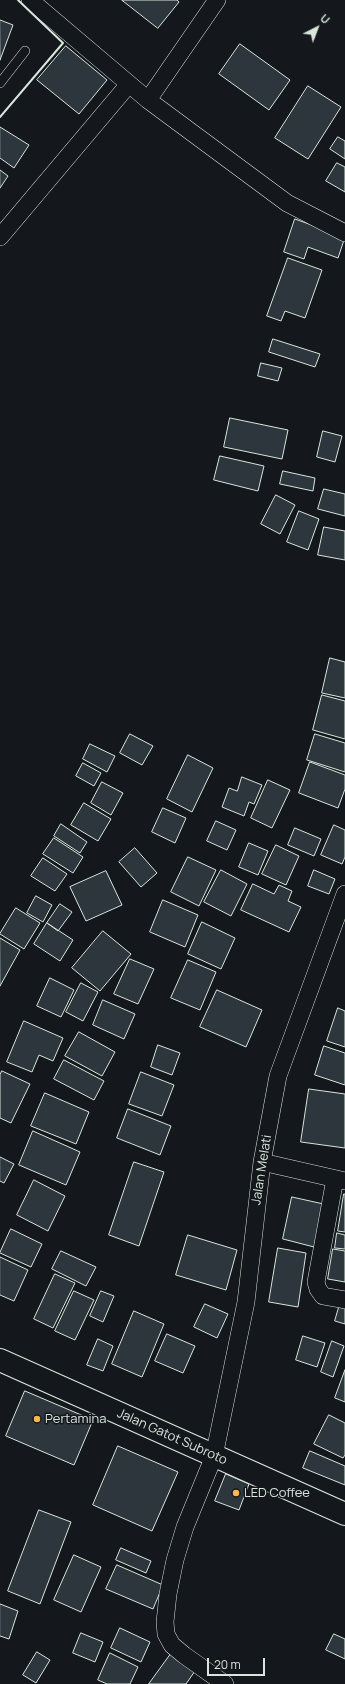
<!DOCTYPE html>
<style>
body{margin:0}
#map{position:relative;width:345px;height:1684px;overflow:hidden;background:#14181c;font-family:Manrope,sans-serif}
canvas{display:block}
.north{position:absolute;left:297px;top:8px;width:40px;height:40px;-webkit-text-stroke:3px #14181c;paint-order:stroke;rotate:42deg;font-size:11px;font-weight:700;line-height:16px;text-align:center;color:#d8e6dc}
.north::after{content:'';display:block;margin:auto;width:14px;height:18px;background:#d8e6dc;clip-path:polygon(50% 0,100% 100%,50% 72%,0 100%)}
.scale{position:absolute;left:207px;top:1658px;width:58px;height:18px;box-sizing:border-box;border:2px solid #d8e6dc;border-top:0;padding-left:5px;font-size:12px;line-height:14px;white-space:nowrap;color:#d8e6dc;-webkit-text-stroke:3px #14181c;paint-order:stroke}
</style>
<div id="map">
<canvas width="345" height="1684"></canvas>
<div class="north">U</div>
<div class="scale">20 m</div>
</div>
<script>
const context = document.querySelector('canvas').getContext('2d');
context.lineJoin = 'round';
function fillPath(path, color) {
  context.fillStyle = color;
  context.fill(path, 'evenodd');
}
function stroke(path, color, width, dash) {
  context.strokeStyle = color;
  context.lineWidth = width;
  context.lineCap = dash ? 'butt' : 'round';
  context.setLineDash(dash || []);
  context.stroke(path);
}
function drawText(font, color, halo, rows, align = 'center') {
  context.font = font + ' Manrope,sans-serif';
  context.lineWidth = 3;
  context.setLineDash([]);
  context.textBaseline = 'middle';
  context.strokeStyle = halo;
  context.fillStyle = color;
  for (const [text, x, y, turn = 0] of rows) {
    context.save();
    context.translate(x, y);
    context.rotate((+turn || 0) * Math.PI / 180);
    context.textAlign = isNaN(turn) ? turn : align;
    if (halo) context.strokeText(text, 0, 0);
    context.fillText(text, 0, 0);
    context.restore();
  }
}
const building = new Path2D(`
 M122,0H177L179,2L158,28Z
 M0,20L13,25L0,60Z
 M240,44L290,80L269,110L219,74Z
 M66,46L107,80L79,114L37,80Z
 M308,86L341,107L308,159L275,138Z
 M0,127L29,145L14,168L0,158Z
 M338,137L345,141V159L330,149Z
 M337,163L345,167V192L326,181Z
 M0,170L8,176L0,188Z
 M295,219L345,237L338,258L308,247L304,259L284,252Z
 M288,258L322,270L305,318L285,311L281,321L267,316Z
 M273,339L320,354L315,367L269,352Z
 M261,363L282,368L278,381L258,376Z
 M230,418L288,430L282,459L224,447Z
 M323,431L342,436L335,462L317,457Z
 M220,456L264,466L258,491L214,480Z
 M283,471L315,478L313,491L280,484Z
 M324,489L345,494V516L318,509Z
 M276,495L295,505L280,534L261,524Z
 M299,511L319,519L308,550L287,542Z
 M324,527L345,531V560L318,555Z
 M330,658L345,662V698L322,693Z
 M322,695L345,701V739L313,730Z
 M130,734L153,746L142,765L120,753Z
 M315,734L345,743V772L307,760Z
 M90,744L115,756L107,772L83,759Z
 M188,755L213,768L192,812L167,799Z
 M310,762L345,775V789L338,808L299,793Z
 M83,763L101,773L94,786L76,776Z
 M242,777L262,785L254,804L249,802L244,816L222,807L229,788L237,791Z
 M268,780L290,790L272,828L251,818Z
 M102,782L123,793L111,815L91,803Z
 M84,803L111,819L98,841L71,825Z
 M163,808L186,818L175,843L152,832Z
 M216,821L236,830L227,850L207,841Z
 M61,824L87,842L80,853L54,836Z
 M334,825L345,830V857L342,864L321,855Z
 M295,828L321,839L314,856L288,845Z
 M54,838L83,857L73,873L43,854Z
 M249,843L268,851L258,875L239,867Z
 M276,845L299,856L286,885L262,874Z
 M135,848L157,873L141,887L119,862Z
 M188,857L216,870L199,906L171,892Z
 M43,858L67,874L55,891L31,876Z
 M221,870L247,884L231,916L204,902Z
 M314,870L335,879L329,894L308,886Z
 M106,871L122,905L86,921L70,887Z
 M253,884L274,894L279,885L292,891L288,901L301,907L289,932L241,910Z
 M36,896L52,905L43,922L27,913Z
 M163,900L198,915L185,947L150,932Z
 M60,904L72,912L58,931L47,923Z
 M16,908L40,923L24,949L0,934Z
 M202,922L235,938L221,969L188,954Z
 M47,923L73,940L60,961L34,944Z
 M103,931L131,954L100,991L72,968Z
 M0,938L20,950L0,986Z
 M130,959L154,969L138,1004L114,994Z
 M188,960L216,972L200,1010L171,998Z
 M50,978L74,990L61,1017L37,1006Z
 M81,983L98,992L83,1021L66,1012Z
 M217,990L262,1010L246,1047L200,1027Z
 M103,1000L135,1014L124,1039L93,1025Z
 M338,1008L345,1011V1047L327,1041Z
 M24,1021L63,1038L53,1061L39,1055L32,1072L7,1062Z
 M79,1032L115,1052L102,1076L65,1056Z
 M158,1045L180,1053L172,1075L151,1067Z
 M324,1046L345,1053V1085L315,1075Z
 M64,1060L104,1081L94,1100L54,1079Z
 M2,1071L30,1084L11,1123L0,1118V1075Z
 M141,1072L174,1085L162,1116L129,1104Z
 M309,1089L345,1094V1148L301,1142Z
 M45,1093L89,1112L76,1144L31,1126Z
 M128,1109L171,1126L160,1155L117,1138Z
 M33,1131L80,1152L66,1185L19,1165Z
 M0,1157L14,1164L4,1183L0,1181Z
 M134,1162L164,1172L139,1246L109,1235Z
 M34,1180L65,1196L48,1231L17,1215Z
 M344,1194H345V1232L338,1231Z
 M292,1197L328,1205L318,1248L283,1239Z
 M11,1229L42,1244L31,1267L0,1253Z
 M337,1233L345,1235V1249L335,1248Z
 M188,1235L237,1250L226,1290L176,1275Z
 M278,1248L306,1253L298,1307L269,1302Z
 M333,1249L345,1251V1282L328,1279Z
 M61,1251L96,1267L86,1286L52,1269Z
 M0,1257L28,1270L14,1301L0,1295Z
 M55,1274L75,1283L53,1328L34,1319Z
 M74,1291L94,1300L75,1340L55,1331Z
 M101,1291L114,1296L103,1322L90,1316Z
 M205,1304L228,1314L217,1338L194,1327Z
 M340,1304L345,1306V1324L335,1321Z
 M134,1311L164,1324L142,1377L112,1364Z
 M167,1334L195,1346L183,1373L155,1361Z
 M303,1336L325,1343L317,1367L296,1360Z
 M98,1339L113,1346L103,1371L87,1365Z
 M332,1341L344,1346L333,1377L321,1372Z
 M345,1370V1402L335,1398Z
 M25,1391L93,1420L74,1465L6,1436Z
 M329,1415L345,1423V1455L343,1458L314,1444Z
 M118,1446L178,1472L152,1531L93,1505Z
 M310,1451L345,1466V1485L303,1468Z
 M226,1474L249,1484L239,1510L215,1501Z
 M39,1510L71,1522L40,1604L8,1591Z
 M121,1548L151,1561L146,1573L116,1560Z
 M74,1555L101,1567L81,1612L54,1600Z
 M117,1565L163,1585L153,1609L106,1589Z
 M0,1604L18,1611L9,1639L0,1636Z
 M120,1628L150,1642L141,1662L111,1648Z
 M81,1633L103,1642L95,1662L73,1653Z
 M334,1634L345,1639V1659L326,1650Z
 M173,1651L197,1668L186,1684H149Z
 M37,1652L50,1660L36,1683L23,1675Z
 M110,1653L138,1667L130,1684H107L98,1680Z`);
fillPath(building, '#2c363c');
stroke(building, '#d8e6dc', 1);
const service = new Path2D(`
 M0,83L25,51`);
const minor = new Path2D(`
 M30,0L148,100L287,203L345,233
 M148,100L217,0
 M0,237L129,84
 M262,1162L345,1181
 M335,1179L316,1282L318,1289L323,1296L345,1300
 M225,1684L184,1655L172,1645L166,1634L165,1622L168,1594L175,1560L185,1527L214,1456L246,1302L262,1162L278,1076L345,894`);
const trunk = new Path2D(`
 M0,1360L345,1514`);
stroke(service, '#d8e6dc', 10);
stroke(minor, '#d8e6dc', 18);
stroke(trunk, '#d8e6dc', 24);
stroke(service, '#14181c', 9);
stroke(minor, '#14181c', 17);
stroke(trunk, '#14181c', 22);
stroke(new Path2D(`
 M0,117L63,43L18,0`), '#d8e6dc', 2);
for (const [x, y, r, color] of [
 [37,1419,4,"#ffb74d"],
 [236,1493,4,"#ffb74d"]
]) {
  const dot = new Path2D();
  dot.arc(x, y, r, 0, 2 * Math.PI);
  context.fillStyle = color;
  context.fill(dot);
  stroke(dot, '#14181c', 1.5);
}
drawText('13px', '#d8e6dc', '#14181c', [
 ["Jalan Melati",262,1170,-81],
 ["Jalan Gatot Subroto",172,1437,24]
]);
drawText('13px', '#d8e6dc', '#14181c', [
 ["Pertamina",45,1419],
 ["LED Coffee",244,1493]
], 'left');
</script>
